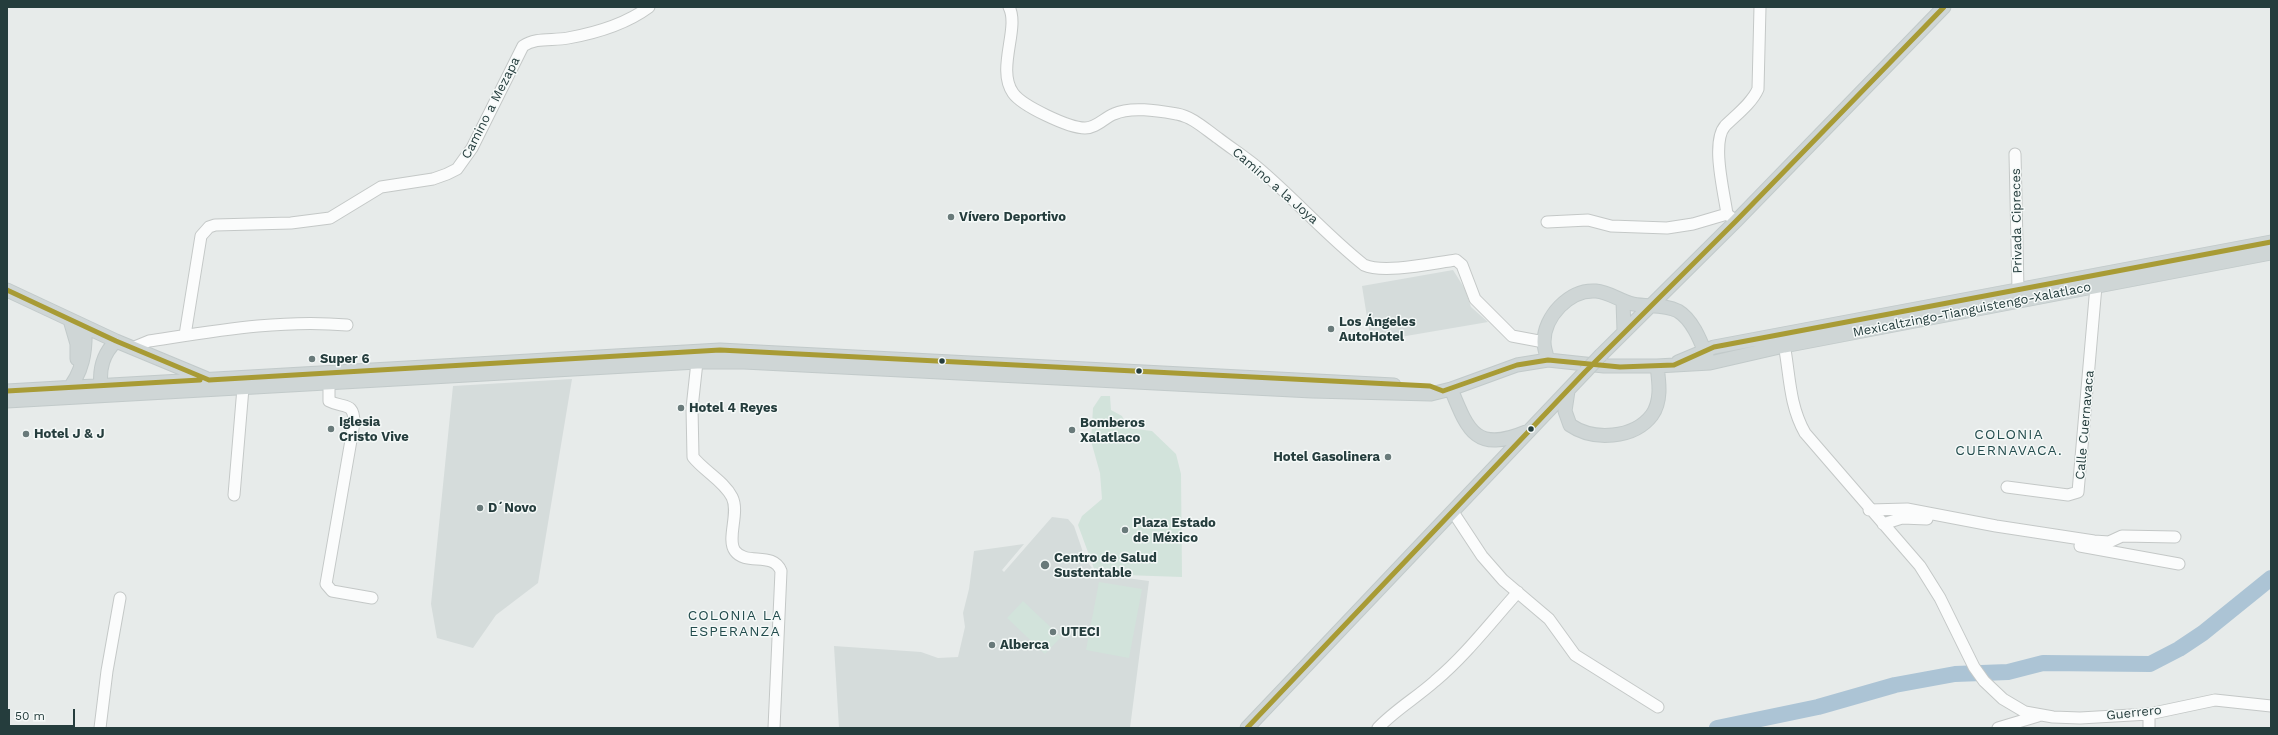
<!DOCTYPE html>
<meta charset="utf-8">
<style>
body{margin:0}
#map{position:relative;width:2278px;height:735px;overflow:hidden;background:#e7ebea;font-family:"Work Sans",sans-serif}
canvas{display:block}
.frame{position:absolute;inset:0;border:8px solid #253d3d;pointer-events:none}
.scale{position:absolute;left:8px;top:709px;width:67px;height:18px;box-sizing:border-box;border:2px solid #253d3d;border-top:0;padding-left:5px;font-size:12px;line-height:14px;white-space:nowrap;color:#253d3d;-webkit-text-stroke:3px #f5f9f8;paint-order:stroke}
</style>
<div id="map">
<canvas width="2278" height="735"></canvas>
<div class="frame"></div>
<div class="scale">50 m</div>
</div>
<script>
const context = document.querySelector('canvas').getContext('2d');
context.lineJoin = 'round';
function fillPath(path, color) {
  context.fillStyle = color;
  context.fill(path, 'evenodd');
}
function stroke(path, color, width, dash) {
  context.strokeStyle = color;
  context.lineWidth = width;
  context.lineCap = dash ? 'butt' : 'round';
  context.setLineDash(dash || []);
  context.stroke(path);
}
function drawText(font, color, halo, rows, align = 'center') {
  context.font = font + ' "Work Sans",sans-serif';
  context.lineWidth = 3;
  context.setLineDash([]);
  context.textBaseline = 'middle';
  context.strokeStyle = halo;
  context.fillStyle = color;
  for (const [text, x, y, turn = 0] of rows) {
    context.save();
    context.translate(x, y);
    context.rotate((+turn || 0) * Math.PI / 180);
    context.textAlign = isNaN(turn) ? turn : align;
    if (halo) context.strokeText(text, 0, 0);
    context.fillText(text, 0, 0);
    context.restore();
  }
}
fillPath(new Path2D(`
 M1453,270L1465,289L1471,307L1488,322L1371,342L1362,286Z
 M572,379L538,583L496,615L473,648L437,638L431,604L453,386Z
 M1052,517L1068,519L1074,526L1085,558L1096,574L1149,581L1130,728H839L834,646L921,652L938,658L958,657L965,627L963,613L969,589L974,551L1024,544L1002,570L1004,572Z`), '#d5dcdb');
fillPath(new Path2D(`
 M1101,396H1110L1111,410L1122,416L1128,428L1152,431L1176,454L1181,474L1182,577L1096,574L1078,525L1082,516L1102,499L1100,473L1091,441L1093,408Z
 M1099,582L1142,589L1129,658L1086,650Z
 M1023,601L1061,637L1045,654L1007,618Z`), '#d2e3db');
stroke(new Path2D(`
 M1717,728L1818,707L1895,685L1955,674L2008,672L2043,663L2150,664L2179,649L2203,633L2271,578`), '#acc4d5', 16);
const minor = new Path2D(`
 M1009,7C1020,28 996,69 1013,93C1022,106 1069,128 1085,128C1096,128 1104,118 1114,114C1131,106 1159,111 1177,114C1193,117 1205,129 1218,138C1231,148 1245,157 1257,167C1294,198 1326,235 1364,265C1384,274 1433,263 1456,260L1462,265L1475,299L1512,336L1544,342
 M2015,154L2018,289
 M1736,221L1727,214C1724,192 1711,142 1725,126C1736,115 1752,103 1758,89L1760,7
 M1547,222L1588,220L1611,226L1667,228L1693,224L1727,214
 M185,335L201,236L209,227L215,225L291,223L330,218L381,187L433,179L447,174L457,169L472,148L523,46C536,37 553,41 568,38C596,33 626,24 649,7
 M1783,339C1790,371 1788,403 1805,433L1920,566L1940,598L1974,667L1984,681L2003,699L2025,712L2053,717L2080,718L2149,714L2215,700L2271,706
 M132,348L149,341C215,331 281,319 347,325
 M697,362L692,408L693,457C704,471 724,481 732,497C740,513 726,539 735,551C746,566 773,551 781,571L774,728
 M329,383V401C344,409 354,401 354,423L326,584L332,591L372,598
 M2007,487L2068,495L2078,492L2096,286
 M234,495L243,388
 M1869,510L1907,509L1996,526L2094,541L2109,542L2122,536L2175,537
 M1453,512L1482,556L1503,580L1549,619L1575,655L1658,707
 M1883,524L1902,518L1927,519
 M2080,546L2179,564
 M100,728L107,671L120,598
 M1378,728C1395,710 1416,698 1435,681C1466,655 1491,622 1518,592
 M1998,728L2038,716
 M2149,728V714`);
const major = new Path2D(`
 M7,290L116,341L205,378
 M1623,301L1624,331
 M70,320L77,344V359
 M1601,355L1736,221L1944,7
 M1548,360C1546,354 1544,347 1544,342C1544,317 1569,289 1596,291C1609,292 1620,301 1633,304C1647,307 1665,304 1678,311C1693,320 1701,342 1707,357
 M1678,362L1714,347L2271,242
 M1451,389C1468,431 1476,453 1526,432
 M7,391L720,350L1394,385
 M1568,391L1565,411L1570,425C1593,441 1634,439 1652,415C1662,401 1659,382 1657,366
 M66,392C83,373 86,351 85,327
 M107,392L101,386C99,368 103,354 116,341
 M7,401L697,362H744L1312,391L1431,394L1451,389L1517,365L1548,360L1604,366H1657L1710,363L1784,346L2271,253
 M1247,728L1585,372`);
stroke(minor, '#c4c8c7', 13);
stroke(major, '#c2caca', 15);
stroke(minor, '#fbfcfc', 11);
stroke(major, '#cfd6d6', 13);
const majorBridge = new Path2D(`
 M1585,372L1601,355`);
stroke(majorBridge, '#c2caca', 15, []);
stroke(majorBridge, '#cfd6d6', 13);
stroke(new Path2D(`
 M7,290L116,341L209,380L720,350L1430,386L1443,391L1517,365L1548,360L1620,367L1674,365L1714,347L2271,242
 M7,391L200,380
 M1247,728L1585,372L1736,221L1944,7`), '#a89b35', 5);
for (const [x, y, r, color] of [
 [951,217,4,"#697a7a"],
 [1331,329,4,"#697a7a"],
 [312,359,4,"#697a7a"],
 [942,361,3.5,"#253d3d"],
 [1139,371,3.5,"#253d3d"],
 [681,408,4,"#697a7a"],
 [331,429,4,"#697a7a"],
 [1531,429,3.5,"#253d3d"],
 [1072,430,4,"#697a7a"],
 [26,434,4,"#697a7a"],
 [1388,457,4,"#697a7a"],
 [480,508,4,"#697a7a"],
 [1125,530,4,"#697a7a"],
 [1045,565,5,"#697a7a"],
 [1053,632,4,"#697a7a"],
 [992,645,4,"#697a7a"]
]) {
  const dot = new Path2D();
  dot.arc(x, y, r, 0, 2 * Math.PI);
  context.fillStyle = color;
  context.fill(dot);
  stroke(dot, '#f5f9f8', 1.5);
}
drawText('13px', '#253d3d', '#f5f9f8', [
 ["Camino a Mezapa",491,108,-63],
 ["Camino a la Joya",1275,186,41],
 ["Privada Cipreces",2017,221,-91],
 ["Mexicaltzingo-Tianguistengo-Xalatlaco",1972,310,-11],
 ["Calle Cuernavaca",2085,425,-85],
 ["Guerrero",2134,713,-6]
]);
drawText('bold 13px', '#253d3d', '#f5f9f8', [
 ["Vívero Deportivo",959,217],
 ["Los Ángeles",1339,322],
 ["AutoHotel",1339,337],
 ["Super 6",320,359],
 ["Hotel 4 Reyes",689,408],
 ["Iglesia",339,422],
 ["Cristo Vive",339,437],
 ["Bomberos",1080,423],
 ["Xalatlaco",1080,438],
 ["Hotel J & J",34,434],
 ["Hotel Gasolinera",1380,457,"right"],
 ["D´Novo",488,508],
 ["Plaza Estado",1133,523],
 ["de México",1133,538],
 ["Centro de Salud",1054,558],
 ["Sustentable",1054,573],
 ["UTECI",1061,632],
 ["Alberca",1000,645]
], 'left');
context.letterSpacing = '1px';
drawText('14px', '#234c4d', '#f5f9f8', [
 ["COLONIA",2009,435],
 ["CUERNAVACA.",2009,451],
 ["COLONIA LA",735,616],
 ["ESPERANZA",735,632]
]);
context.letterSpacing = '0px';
</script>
